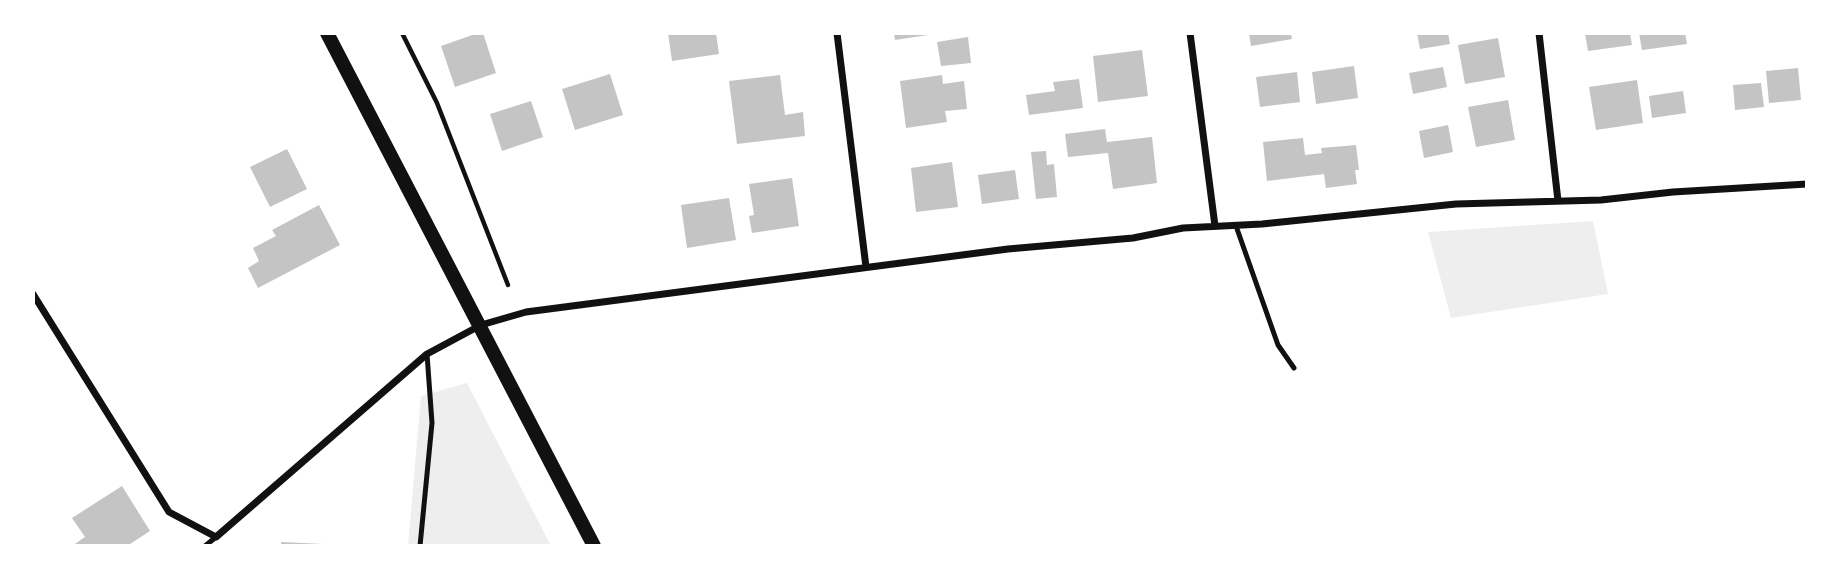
<!DOCTYPE html>
<style>
body{margin:0}
#map{position:relative;width:1840px;height:579px;overflow:hidden;background:#fff;font-family:"Source Sans 3",sans-serif}
canvas{display:block}
.frame{position:absolute;inset:0;border:35px solid #fff;pointer-events:none}
</style>
<div id="map">
<canvas width="1840" height="579"></canvas>
<div class="frame"></div>
</div>
<script>
const context = document.querySelector('canvas').getContext('2d');
context.lineJoin = 'round';
function fillPath(path, color) {
  context.fillStyle = color;
  context.fill(path, 'evenodd');
}
function stroke(path, color, width, dash) {
  context.strokeStyle = color;
  context.lineWidth = width;
  context.lineCap = dash ? 'butt' : 'round';
  context.setLineDash(dash || []);
  context.stroke(path);
}
fillPath(new Path2D(`
 M1593,221L1608,294L1451,318L1428,232Z
 M467,383L551,546H408L421,396Z`), '#eee');
fillPath(new Path2D(`
 M478,33H483L496,73L455,87L441,46Z
 M668,33H716L719,54L672,61Z
 M894,33H928V35L895,40Z
 M1249,33H1291L1292,39L1251,46Z
 M1417,33H1448L1450,44L1420,49Z
 M1585,33H1630L1632,45L1588,51Z
 M1639,33H1685L1687,44L1642,50Z
 M968,37L971,63L941,66L937,42Z
 M1498,38L1505,77L1465,84L1458,45Z
 M1142,50L1148,96L1098,102L1093,56Z
 M1354,66L1358,98L1316,104L1312,72Z
 M1443,67L1447,87L1413,94L1409,73Z
 M1798,68L1801,100L1769,103L1766,71Z
 M1297,72L1300,102L1260,107L1256,77Z
 M610,74L623,115L575,130L562,89Z
 M780,75L785,115L803,112L805,136L737,144L729,81Z
 M942,75L943,84L964,81L967,109L945,111L947,122L906,128L900,81Z
 M1079,79L1083,108L1029,115L1026,95L1055,91L1053,82Z
 M1637,80L1643,123L1596,130L1589,87Z
 M1761,83L1764,107L1735,110L1733,85Z
 M1683,91L1686,113L1652,118L1649,96Z
 M1508,100L1515,140L1476,147L1468,107Z
 M531,101L543,137L502,151L490,114Z
 M1448,125L1453,152L1424,158L1419,131Z
 M1105,129L1107,142L1152,137L1157,183L1113,189L1108,153L1068,157L1065,134Z
 M1303,138L1305,155L1322,153L1321,148L1356,145L1359,170H1355L1357,184L1326,188L1324,174L1267,181L1263,142Z
 M287,149L307,189L270,207L250,167Z
 M1046,151L1047,165L1054,164L1057,197L1036,199L1031,152Z
 M952,162L958,207L916,212L911,168Z
 M1015,170L1019,199L982,204L978,175Z
 M792,178L799,226L752,233L749,216L754,215L749,184Z
 M729,198L736,240L687,248L681,205Z
 M319,205L340,245L258,288L248,268L259,261L253,248L276,236L272,230Z
 M122,486L150,531L127,546H72L85,537L72,518Z
 M281,542L323,544V546H281Z`), '#c4c4c4');
stroke(new Path2D(`
 M402,33L437,103L508,285`), '#111', 4.5);
stroke(new Path2D(`
 M1236,226L1278,345L1294,368
 M205,546L216,537
 M420,546L432,423L427,354`), '#111', 5);
stroke(new Path2D(`
 M837,33L866,267
 M1190,33L1215,226
 M1539,33L1558,201
 M33,294L169,512L216,537L427,354L481,325L526,312L1008,249L1133,238L1183,228L1262,224L1456,204L1601,200L1673,192L1807,184`), '#111', 7);
stroke(new Path2D(`
 M327,33L594,546`), '#111', 14);
</script>
